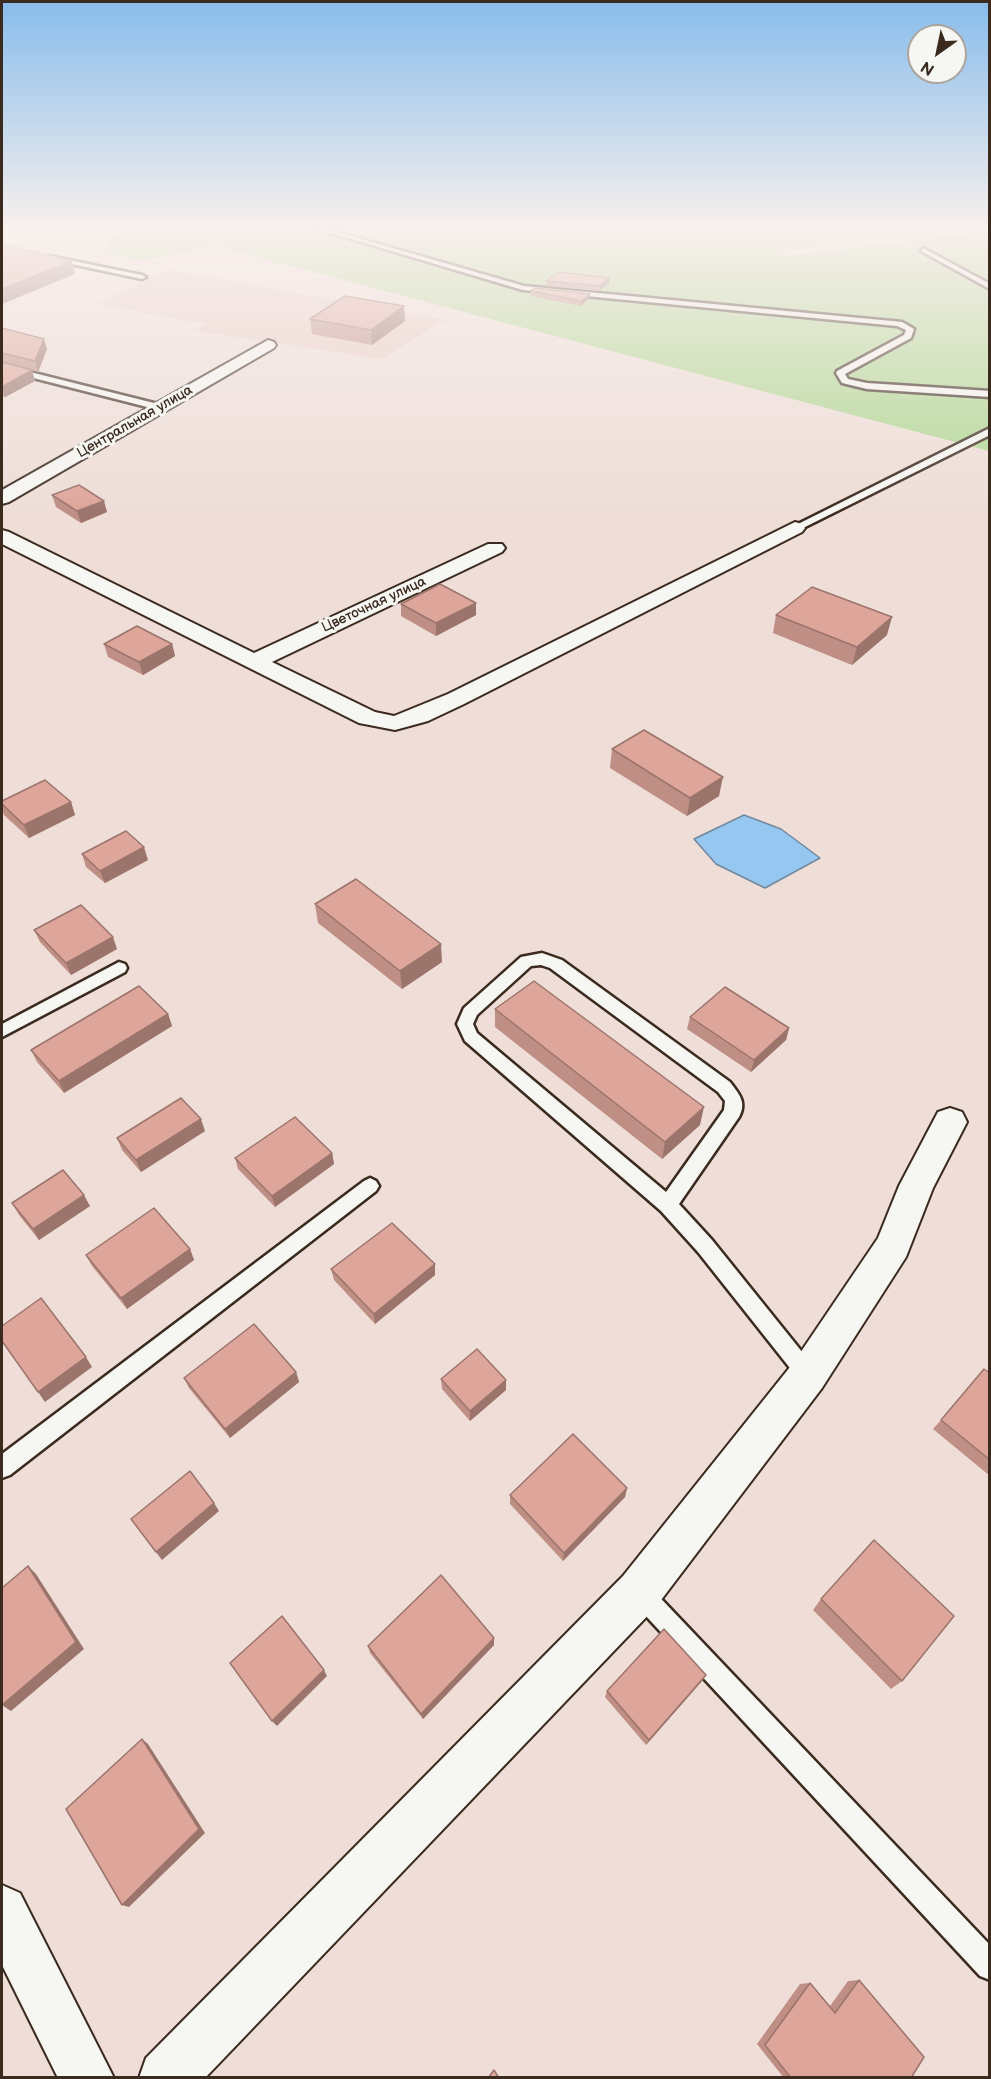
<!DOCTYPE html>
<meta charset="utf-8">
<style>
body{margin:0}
#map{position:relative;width:991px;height:2079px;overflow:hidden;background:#efded8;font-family:"Balsamiq Sans",sans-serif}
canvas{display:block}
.frame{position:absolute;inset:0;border:3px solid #3b2a1e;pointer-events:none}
.north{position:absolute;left:907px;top:24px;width:60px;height:60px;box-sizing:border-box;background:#f6f6f2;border:2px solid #aba49d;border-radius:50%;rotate:213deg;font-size:16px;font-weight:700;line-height:24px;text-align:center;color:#3b2a1e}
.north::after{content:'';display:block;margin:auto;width:21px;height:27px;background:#3b2a1e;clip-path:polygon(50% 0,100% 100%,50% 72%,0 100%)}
</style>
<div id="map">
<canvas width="991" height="2079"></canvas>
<div class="frame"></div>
<div class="north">N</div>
</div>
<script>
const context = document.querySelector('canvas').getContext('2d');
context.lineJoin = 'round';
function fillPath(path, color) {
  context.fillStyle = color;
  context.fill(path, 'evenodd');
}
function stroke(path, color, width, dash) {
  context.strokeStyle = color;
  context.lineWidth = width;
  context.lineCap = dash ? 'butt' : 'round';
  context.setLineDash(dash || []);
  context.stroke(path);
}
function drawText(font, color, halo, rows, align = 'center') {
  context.font = font + ' "Balsamiq Sans",sans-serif';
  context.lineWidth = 6;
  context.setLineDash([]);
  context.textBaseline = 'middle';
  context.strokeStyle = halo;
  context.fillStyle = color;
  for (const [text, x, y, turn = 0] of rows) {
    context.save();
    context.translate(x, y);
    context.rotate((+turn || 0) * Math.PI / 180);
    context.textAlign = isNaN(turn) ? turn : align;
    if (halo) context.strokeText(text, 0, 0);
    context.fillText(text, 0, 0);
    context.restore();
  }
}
fillPath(new Path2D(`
 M166,269L444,320L383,359L195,331L206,324L98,304Z`), '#eacdc5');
fillPath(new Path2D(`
 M134,225H520L555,232L537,225H989V230L908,234L780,252L786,256L989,231V451L215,246C182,252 136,269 105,251L106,243Z`), '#afd692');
const water = new Path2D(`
 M744,815L781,829L820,858L765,888L716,864L694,839Z`);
fillPath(water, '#95c7f1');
stroke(water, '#71889d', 1.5);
const service = new Path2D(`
 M304,225H313L524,286L902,322L914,329L911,338L845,374L848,379L867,383L990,391V397L867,389L842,383L836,373L837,371L904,335L906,330L897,326L523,290Z
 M923,248L990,284V289L921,251Z
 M49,256L142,275L146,277L142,279L52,260Z
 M2,365L162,405L163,407L159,410L2,370Z
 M990,428V435L799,530L790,528Z
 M542,953L562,960L730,1082C739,1094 747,1102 739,1117L679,1204L712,1240L815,1368L818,1375L815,1382L808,1385L801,1382L698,1252L661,1211L465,1041L457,1024L464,1008L521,957ZM541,965L550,968L718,1092L725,1101L724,1110L666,1192L477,1033L473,1024L477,1015L531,966Z
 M119,962L125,964L127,968L125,972L2,1037V1024Z
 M370,1178L376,1181L379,1186L376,1191L10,1475L2,1478V1454L364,1181Z
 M640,1581L648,1585L990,1945V1980L980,1976L632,1601L628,1593L632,1585Z`);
const minor = new Path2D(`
 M268,340L274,342L276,345L274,348L9,502L2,504V490Z
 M795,522L802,524L805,528L802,532L464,704L428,721L395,730L359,723L2,544V530L9,532L254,653L488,544H502L505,548L502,552L272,662L375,712L394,716L448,694Z
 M950,1108L962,1112L967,1122L933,1188L906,1257L822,1388L655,1608L205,2078H139L146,2058L623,1576L794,1362L878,1238L899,1186L938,1112Z
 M2,1885L20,1893L114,2078H58L2,1965Z`);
stroke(service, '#3b2a1e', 5);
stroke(minor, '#3b2a1e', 4);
fillPath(service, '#f6f6f2');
fillPath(minor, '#f6f6f2');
fillPath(new Path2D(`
 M546,281L609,283L599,291L546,286Z
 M531,291L589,299L580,306L531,296Z
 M310,319L405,321L372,345L312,334Z
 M2,328L47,349L38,372L32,370L35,381L5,397H2Z
 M52,495L107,512L81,523L56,507Z
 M401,604L476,615L436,636L401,616Z
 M776,615L887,635L852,665L773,633Z
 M104,644H172L175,656L143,675L108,657Z
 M612,749L719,796L687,816L610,768Z
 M2,801L71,802L75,815L29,838L4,815L2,808Z
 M82,854L148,860L105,883L86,867Z
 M315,904L442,962L402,989L318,923Z
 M34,930L117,949L71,975L40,942Z
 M495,1009L700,1125L662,1159L495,1027Z
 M168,1014L172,1026L64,1093L37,1062L31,1050Z
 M690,1017L789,1028L786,1040L751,1072L687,1029Z
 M205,1131L141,1172L122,1150L117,1138Z
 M332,1153L334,1164L275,1207L238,1169L235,1158Z
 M12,1203L90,1206L39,1240L19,1215Z
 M190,1249L194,1260L127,1309L92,1266L86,1255Z
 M435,1264V1275L375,1324L334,1280L331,1269Z
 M296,1372L299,1382L230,1438L189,1388L184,1378Z
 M990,1373V1476L933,1429L941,1420Z
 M441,1379L506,1380V1390L470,1421L442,1389Z
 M627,1488L625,1497L563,1561L510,1504V1495Z
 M821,1599L902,1681L891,1689L813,1610Z
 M494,1638V1645L423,1719L370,1653L368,1646Z
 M706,1675L702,1681L646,1745L605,1697L607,1691Z
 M859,1980L911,2078H784L757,2044L800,1984L810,1983L830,2006L848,1981Z`), '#bf8e84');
fillPath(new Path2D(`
 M72,261L75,274L2,304V289Z
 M609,278V283L599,291L600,286Z
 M590,294L589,299L580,306L581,301Z
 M404,306L405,321L372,345L371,330Z
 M44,339L47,349L38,372L35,361Z
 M32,370L35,381L5,397L2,387Z
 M104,501L107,512L81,523L77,511Z
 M476,603V615L436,636V623Z
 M892,617L887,635L852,665L857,647Z
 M172,644L175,656L143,675L139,662Z
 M723,777L719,796L687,816L690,798Z
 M71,802L75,815L29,838L24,825Z
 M144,847L148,860L105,883L100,871Z
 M113,937L117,949L71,975L66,963Z
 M441,944L442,962L402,989L400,971Z
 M168,1014L172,1026L64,1093L59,1081Z
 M789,1028L786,1040L751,1072L754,1060Z
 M704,1107L700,1125L662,1159L665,1142Z
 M201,1119L205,1131L141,1172L136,1160Z
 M332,1153L334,1164L275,1207L272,1196Z
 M84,1195L90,1206L39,1240L33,1229Z
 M190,1249L194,1260L127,1309L121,1298Z
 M435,1264V1275L375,1324L374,1314Z
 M86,1357L92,1367L45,1402L38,1392Z
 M296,1372L299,1382L230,1438L225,1429Z
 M506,1380V1390L470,1421V1411Z
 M627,1488L625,1497L563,1561L564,1553Z
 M214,1503L219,1511L162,1560L156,1552Z
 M28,1566L36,1574L84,1649L11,1711L2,1705Z
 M494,1638V1645L423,1719L421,1714Z
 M324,1670L327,1676L277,1726L272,1721Z
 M706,1675L702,1681L646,1745L649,1740Z
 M142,1739L148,1744L205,1833L129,1907L122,1905Z`), '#9b746c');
const building = new Path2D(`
 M2,244L72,261L2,289Z
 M559,272L609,278L600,286L546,281Z
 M535,288L590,294L581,301L531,291Z
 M345,296L404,306L371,330L310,319Z
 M2,328L44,339L35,361L2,353Z
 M2,362L32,370L2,387Z
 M79,485L104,501L77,511L52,495Z
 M440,584L476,603L436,623L401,604Z
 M812,587L892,617L857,647L776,615Z
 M137,626L172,644L139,662L104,644Z
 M644,730L723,777L690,798L612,749Z
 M45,780L71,802L24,825L2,804V801Z
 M126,831L144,847L100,871L82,854Z
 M356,879L441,944L400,971L315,904Z
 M81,905L113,937L66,963L34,930Z
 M534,981L704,1107L665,1142L495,1009Z
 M139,986L168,1014L59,1081L31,1050Z
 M725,987L789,1028L754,1060L690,1017Z
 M181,1098L201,1119L136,1160L117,1138Z
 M295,1117L332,1153L272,1196L235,1158Z
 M63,1170L84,1195L33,1229L12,1203Z
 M154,1208L190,1249L121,1298L86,1255Z
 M392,1223L435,1264L374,1314L331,1269Z
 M41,1298L86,1357L38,1392L2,1341V1326Z
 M254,1324L296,1372L225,1429L184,1378Z
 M477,1349L506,1380L470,1411L441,1379Z
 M984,1369L990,1373V1460L941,1420Z
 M573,1434L627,1488L564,1553L510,1495Z
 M190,1471L214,1503L156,1552L131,1519Z
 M874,1540L954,1616L902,1681L821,1599Z
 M28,1566L76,1642L2,1705V1588Z
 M441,1575L494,1638L421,1714L368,1646Z
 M282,1616L324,1670L272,1721L230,1663Z
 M664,1629L706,1675L649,1740L607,1691Z
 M142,1739L199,1829L122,1905L66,1809Z
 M859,1980L924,2057L911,2078H791L765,2045L810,1983L835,2013Z
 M494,2070L499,2078H488Z`);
fillPath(building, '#dea59a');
stroke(building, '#9b746c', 1.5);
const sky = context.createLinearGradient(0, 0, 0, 516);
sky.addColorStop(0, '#87bcec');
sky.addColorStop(0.44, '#f8f0ed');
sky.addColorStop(1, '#f8f0ed00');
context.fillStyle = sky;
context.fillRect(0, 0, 991, 516);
drawText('14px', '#3b2a1e', '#f6f6f2', [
 ["Центральная улица",135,422,-30],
 ["Цветочная улица",374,605,-25]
]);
</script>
